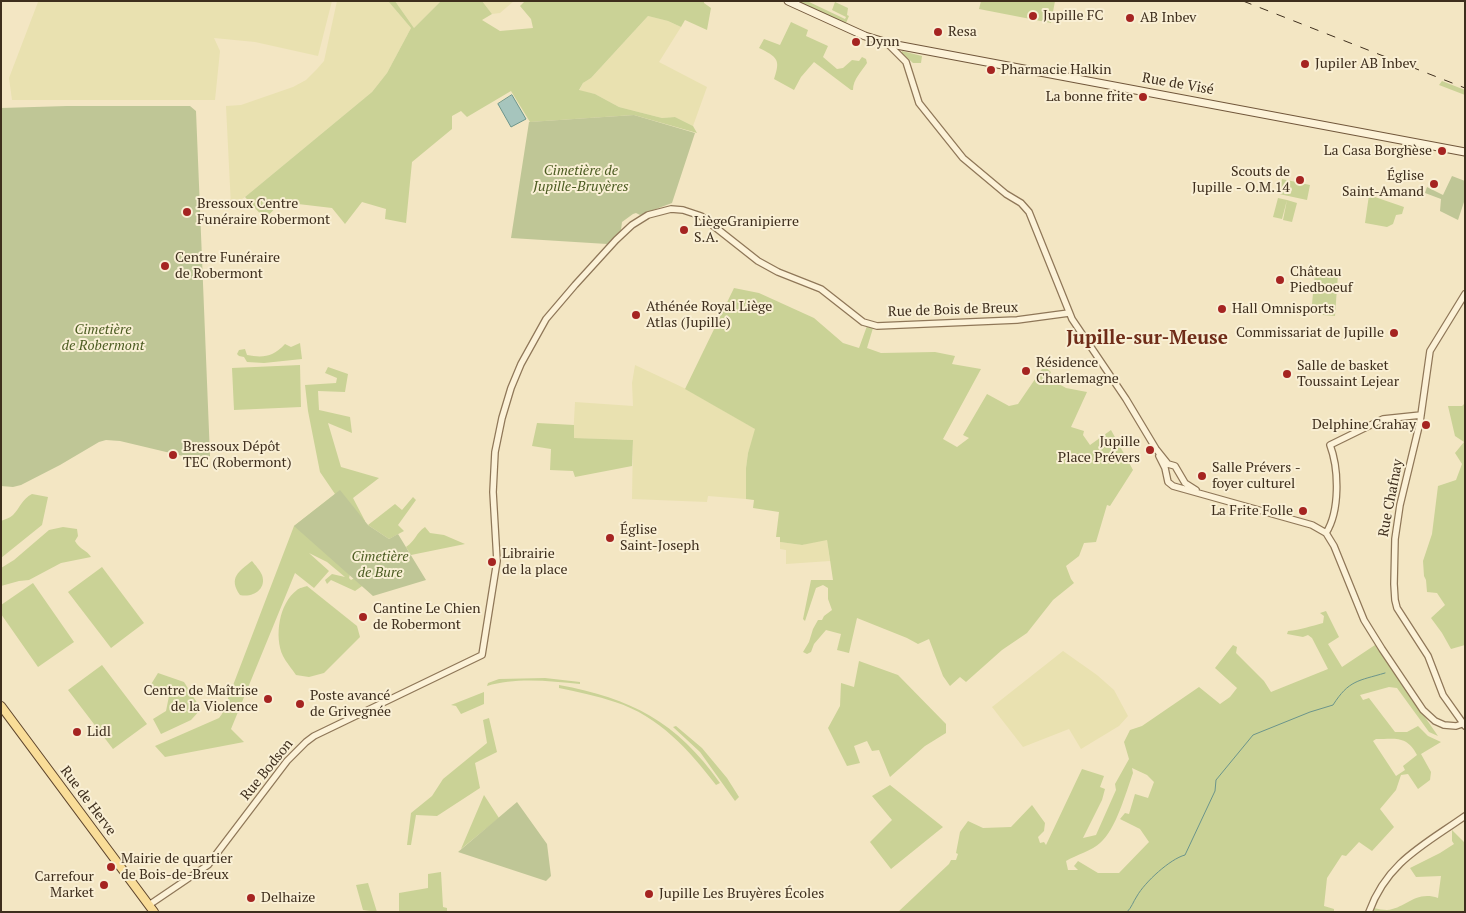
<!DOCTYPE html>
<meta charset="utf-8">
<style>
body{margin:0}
#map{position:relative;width:1466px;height:913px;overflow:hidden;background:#f3e6c3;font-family:"PT Serif",serif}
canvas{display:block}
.frame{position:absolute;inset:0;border:2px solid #3e2e1d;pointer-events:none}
</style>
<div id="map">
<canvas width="1466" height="913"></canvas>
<div class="frame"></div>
</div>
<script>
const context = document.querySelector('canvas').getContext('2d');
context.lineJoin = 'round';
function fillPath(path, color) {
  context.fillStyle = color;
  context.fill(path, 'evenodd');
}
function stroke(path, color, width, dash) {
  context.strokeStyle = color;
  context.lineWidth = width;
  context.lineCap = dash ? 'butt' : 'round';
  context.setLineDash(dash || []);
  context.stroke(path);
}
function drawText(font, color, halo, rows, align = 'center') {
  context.font = font + ' "PT Serif",serif';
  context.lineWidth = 4;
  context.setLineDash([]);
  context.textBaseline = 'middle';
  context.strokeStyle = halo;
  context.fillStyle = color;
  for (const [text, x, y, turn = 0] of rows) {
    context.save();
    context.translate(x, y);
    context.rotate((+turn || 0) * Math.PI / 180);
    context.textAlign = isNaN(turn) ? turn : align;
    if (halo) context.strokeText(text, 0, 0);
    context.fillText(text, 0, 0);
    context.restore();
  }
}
fillPath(new Path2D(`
 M40,1H332L318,56L255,42L214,38L220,51L215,100H12L9,78L38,2Z
 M337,1H388L411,28L387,73L372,92L245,197L231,206L226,106L241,105L293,87L306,80L317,69L324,61Z
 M395,1H441L414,28Z
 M482,1H514L500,13L492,14Z
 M648,16L668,21L681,27L659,62L707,87L693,126L675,117L662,118L619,107L595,94L579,91L583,83L591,78Z
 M635,365L684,388L756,429L748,453L746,468V499L708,496L707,502L632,499L633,440L573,438L575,402L633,406L632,383Z
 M827,539L830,561L786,564V550L780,549V542L802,545Z
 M1063,651L1097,675L1114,690L1128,716L1119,726L1081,749L1069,729L1023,747L992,707Z`), '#e9e1b0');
fillPath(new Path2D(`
 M388,1H395L414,28L441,1H482L492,14L482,20L500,31L533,28L531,19L520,6L525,1H704V3L711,8L707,30L685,20L681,27L668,21L648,16L591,78L583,83L579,90L595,94L619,107L662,118L675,117L693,126L697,133L634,115L530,122L511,91L467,117L461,111L452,116V129L412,162L406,223L385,219L386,209L362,202L345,224L332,208L281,202L265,219L245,197L372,92L387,73L411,28Z
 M797,1H807L845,19L846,17L832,10L835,2L848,8L847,15L849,16L846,23Z
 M981,1H1055L1051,23L979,9Z
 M791,22L808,30L806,36L828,46L823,57L837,69L843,68L852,60L859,61L862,57L866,59L867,63C862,71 853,79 853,90H851L814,62L801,77L794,90L774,79C781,59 777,57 759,48L764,39L780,45Z
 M902,51L922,56L921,63H913L902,53Z
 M1442,81L1465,90V95L1439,85Z
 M1282,179L1310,185L1307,200L1279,194Z
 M1369,195L1404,207L1402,214L1396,215L1393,224L1387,227L1365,223Z
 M1278,198L1287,200L1282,219L1273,217Z
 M1287,200L1297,203L1292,222L1283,220Z
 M1315,273L1338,274L1335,316L1311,314Z
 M734,288L759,293L814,318L843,343L859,348L867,326L873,328L867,348L881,353L935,352L955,356L952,364L981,369L943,439L957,447L969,438L963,435L987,394L1009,406L1018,404L1044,366L1051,372L1048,378L1066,388L1087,392L1071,427L1084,431L1083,435L1090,445L1111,430L1133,470L1110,506L1107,505L1096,542L1084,543L1079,556L1066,566L1071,579L1074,583L1053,600L1027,633L1002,650L966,682L960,677L950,686L943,676L929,639L918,644L907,638L857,618L849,653L837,650L841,634L826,630L814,644L811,652L807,654L803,652L809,642L813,629L818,620H822L824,616L832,610L828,599V588L823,585L816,588L805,621L803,619L811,580H833L827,540L802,545L780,542V537H776L779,512L753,508L754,500L746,499V468L748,453L755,429L685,389Z
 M300,343L302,359L264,363L247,362L244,357L239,356L237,354L239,350L245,349L247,355C263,358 273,357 285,344L291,347Z
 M300,365L301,407L234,410L232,368Z
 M328,367L348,374L345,392L318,391L319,410L350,417L352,433L328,423L341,467L379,478L353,498L365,521L349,578L351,580L358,576L365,584L355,591L331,580L327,584L325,580L332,574L345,577L327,562L309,553L329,571L314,588L295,573L231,729L244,742L165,757L155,746L219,718L222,714L294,526L335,494L320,472L308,411L305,385L336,383L337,378L325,373Z
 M1465,403V645L1451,649L1442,633L1431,618L1445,605L1437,593L1427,592L1426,580L1424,576L1423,561L1432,534L1438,486L1456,480L1462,464L1455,453L1464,442L1455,436L1448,406H1462Z
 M537,423L574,425V438L633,440L632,466L575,477L573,471L550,470L551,449L532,446Z
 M32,494L48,497L42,525L1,558V521C5,519 10,518 13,515C20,508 22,499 32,494Z
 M413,497L416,500L398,525L404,531L389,539L368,525L395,504L402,510Z
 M63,527L77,529L78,536L75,541C80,550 87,550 91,557L61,563L29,580L19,581L1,586V568L14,560L49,530Z
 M425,527L430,533L444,535L465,544L411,555L406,547C416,540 416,533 425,527Z
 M252,561C255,565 260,570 262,575C267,589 253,598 240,595C228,578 239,571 252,561Z
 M102,567L144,623L111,648L68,592Z
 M33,583L74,642L38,667L1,614V605Z
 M307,586L357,626L360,637L324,673L309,677L296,675C292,669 286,662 283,656C274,637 279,603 297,590C299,588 304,587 307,586Z
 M1326,611L1339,637L1328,644L1342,667L1375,645L1438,736L1429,732L1397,688L1389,687L1360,695L1363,700L1369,698L1395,732H1407L1418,726L1428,736L1441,742L1421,754L1431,772L1430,780L1418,789L1408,774L1401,775L1396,790L1380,809L1394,827L1372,851L1359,842L1346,856L1342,855L1327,878L1324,906L1334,909V912H898L949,864L951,860H956L958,854L956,853L960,832L968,821L983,828L1011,827L1032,805L1045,823L1044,831L1038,837L1040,843L1044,842L1046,845L1082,769L1104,776L1100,787L1105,789L1102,800L1083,838L1096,835L1116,790L1115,784L1129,759L1124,742L1130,730L1142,726L1199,687L1220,704L1230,697L1237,688L1215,668L1233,645L1237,647L1236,653L1264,681L1271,692L1328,669L1312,638L1308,635L1303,637L1287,634L1288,631C1301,630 1311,626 1323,623L1324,616L1320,613ZM1376,739C1395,739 1407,735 1417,755L1403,766L1405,770L1396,776L1373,741ZM1132,768L1147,775L1154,782L1148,798L1135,794L1129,814L1125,813L1120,819L1140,829L1149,842L1119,873H1098L1078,861L1074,866L1078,870H1068L1066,861C1076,855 1093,850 1100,843C1116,830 1126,792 1133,773Z
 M859,661L898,675L946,724V733L925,746L890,777L879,750L872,751L867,741L854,746L860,763L847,766L828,728L840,706L841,683L854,687Z
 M102,665L147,724L113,749L68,690Z
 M158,673L184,682L201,709L191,720L161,734L153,719L166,711L169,696L150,686Z
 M545,678L580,682V684C550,681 516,677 487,686L488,683L499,679Z
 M559,685C631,698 677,722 720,783L716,785C689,750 659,716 615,702C597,696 578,692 559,688Z
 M484,692V704L461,714L456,706L451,705Z
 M489,718L497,752L475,763L480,788L437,816L416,815L411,845H407L411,813L432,796L443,779L487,743L483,720Z
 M676,726L702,748L727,778L739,797L735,801L700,752L673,727Z
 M890,785L943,827L891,869L870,842L892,820L872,796Z
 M484,795L499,818L461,849Z
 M1452,830L1465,843V912H1373L1374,908C1378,909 1383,910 1387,910C1405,909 1415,890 1438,898L1441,876L1416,877L1410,868L1440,853L1454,844L1452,841Z
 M441,872L443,907L447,908V912H399V893L428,888V874Z
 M368,883L377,912L363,910L356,885Z`), '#cad296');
fillPath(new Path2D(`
 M67,106H190L196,111L210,456L204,461L120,441L106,440L99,442L60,465L21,485L13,487L1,486V108Z
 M634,115L695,133L672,203L640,215L636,213L633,214L622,222L621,230L607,244L511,238L529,122Z
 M1452,176L1465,181V199L1458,220L1440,211L1441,199L1425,193L1427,187L1443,195Z
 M340,490L368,525L389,539L398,534L426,580L373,596L294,526Z
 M517,802L547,844L551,876L546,881L458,852Z`), '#bfc696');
const water = new Path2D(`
 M512,95L526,119L511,127L498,104Z`);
fillPath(water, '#a6c5bd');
stroke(water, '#6b958b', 1);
stroke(new Path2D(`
 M1127,912C1132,907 1133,902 1137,896C1145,882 1170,859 1185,855L1215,791L1216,780L1253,735L1310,712L1333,705C1349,680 1358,681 1385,673`), '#6b958b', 1);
const tertiary = new Path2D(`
 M886,42L906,62L919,103L963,158L1006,194L1021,203L1029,212L1072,319L1126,399L1156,449L1168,464
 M1465,294L1430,351L1420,422L1400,505L1395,539L1394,584L1395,600L1397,608L1428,656L1443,695L1465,726
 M1159,456L1165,468L1168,482L1173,486L1312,525L1326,533L1334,546L1364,620L1382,649L1423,710L1435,721L1444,725L1456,726L1462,724
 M1168,464L1175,466L1185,483L1196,490
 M1326,533C1340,511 1339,469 1330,445L1383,419L1421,415
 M149,905L208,865L287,761L306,742L314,736L482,655L497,561L493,492L495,452L502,418L511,388L521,364L546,319L575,285L616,240L632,225L648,215L671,209L683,210L701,216L758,261L778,272L821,289L863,322L877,326L1017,320L1069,313
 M1369,912C1387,862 1424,845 1465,816`);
const secondary = new Path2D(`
 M788,1L865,36L891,44L1465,152`);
const primary = new Path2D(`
 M1,706L154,912`);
stroke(tertiary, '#8f7758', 8);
stroke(secondary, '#71573b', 9);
stroke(primary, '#5d442c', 10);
stroke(tertiary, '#fcf2d8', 5.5);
stroke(secondary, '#fcf2d8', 7);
stroke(primary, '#f9dd98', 8);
stroke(new Path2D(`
 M1243,1L1465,88`), '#3e2e1d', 1, [9, 9]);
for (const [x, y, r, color] of [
 [1033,16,5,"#a52421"],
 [1130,18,5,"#a52421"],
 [938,32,5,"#a52421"],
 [856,42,5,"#a52421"],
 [1305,64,5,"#a52421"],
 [991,70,5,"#a52421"],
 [1143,97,5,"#a52421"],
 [1442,151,5,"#a52421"],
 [1300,180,5,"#a52421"],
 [1434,184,5,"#a52421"],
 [187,212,5,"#a52421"],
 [684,230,5,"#a52421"],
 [165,266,5,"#a52421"],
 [1280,280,5,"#a52421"],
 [1222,309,5,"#a52421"],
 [636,315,5,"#a52421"],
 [1394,333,5,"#a52421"],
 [1026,371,5,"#a52421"],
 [1287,374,5,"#a52421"],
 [1426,425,5,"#a52421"],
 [1150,450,5,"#a52421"],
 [173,455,5,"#a52421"],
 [1202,476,5,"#a52421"],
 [1303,511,5,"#a52421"],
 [610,538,5,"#a52421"],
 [492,562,5,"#a52421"],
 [363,617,5,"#a52421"],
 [268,699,5,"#a52421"],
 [300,704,5,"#a52421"],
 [77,732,5,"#a52421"],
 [111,867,5,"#a52421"],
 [104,885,5,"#a52421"],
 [649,894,5,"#a52421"],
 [251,898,5,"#a52421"]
]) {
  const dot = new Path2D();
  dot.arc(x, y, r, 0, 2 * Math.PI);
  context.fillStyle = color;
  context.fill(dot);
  stroke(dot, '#f9efd4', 2);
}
drawText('14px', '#3e2e1d', '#f9efd4', [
 ["Jupille FC",1043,16],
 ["AB Inbev",1140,18],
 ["Resa",948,32],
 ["Dynn",866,42],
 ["Jupiler AB Inbev",1315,64],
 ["Pharmacie Halkin",1001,70],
 ["La bonne frite",1133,97,"right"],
 ["La Casa Borghèse",1432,151,"right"],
 ["Scouts de",1290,172,"right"],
 ["Jupille - O.M.14",1290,188,"right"],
 ["Église",1424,176,"right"],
 ["Saint-Amand",1424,192,"right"],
 ["Bressoux Centre",197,204],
 ["Funéraire Robermont",197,220],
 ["LiègeGranipierre",694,222],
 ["S.A.",694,238],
 ["Centre Funéraire",175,258],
 ["de Robermont",175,274],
 ["Château",1290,272],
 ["Piedboeuf",1290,288],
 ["Athénée Royal Liège",646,307],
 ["Atlas (Jupille)",646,323],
 ["Hall Omnisports",1232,309],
 ["Commissariat de Jupille",1384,333,"right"],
 ["Résidence",1036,363],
 ["Charlemagne",1036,379],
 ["Salle de basket",1297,366],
 ["Toussaint Lejear",1297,382],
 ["Delphine Crahay",1416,425,"right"],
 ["Jupille",1140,442,"right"],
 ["Place Prévers",1140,458,"right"],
 ["Bressoux Dépôt",183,447],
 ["TEC (Robermont)",183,463],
 ["Salle Prévers -",1212,468],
 ["foyer culturel",1212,484],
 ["La Frite Folle",1293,511,"right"],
 ["Église",620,530],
 ["Saint-Joseph",620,546],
 ["Librairie",502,554],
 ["de la place",502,570],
 ["Cantine Le Chien",373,609],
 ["de Robermont",373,625],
 ["Centre de Maîtrise",258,691,"right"],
 ["de la Violence",258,707,"right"],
 ["Poste avancé",310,696],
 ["de Grivegnée",310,712],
 ["Lidl",87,732],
 ["Mairie de quartier",121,859],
 ["de Bois-de-Breux",121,875],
 ["Carrefour",94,877,"right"],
 ["Market",94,893,"right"],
 ["Jupille Les Bruyères Écoles",659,894],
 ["Delhaize",261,898]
], 'left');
drawText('14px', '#3e2e1d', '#f9efd4', [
 ["Rue de Visé",1178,84,10],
 ["Rue de Bois de Breux",953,310,-2],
 ["Rue Chafnay",1391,498,-79],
 ["Rue Bodson",267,770,-51],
 ["Rue de Herve",88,801,53]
]);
drawText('italic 14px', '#4c5c22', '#f9efd4', [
 ["Cimetière de",581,171],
 ["Jupille-Bruyères",581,187],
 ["Cimetière",103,330],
 ["de Robermont",103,346],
 ["Cimetière",380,557],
 ["de Bure",380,573]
]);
drawText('bold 19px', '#6f2c18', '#f9efd4', [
 ["Jupille-sur-Meuse",1147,339]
]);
</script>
